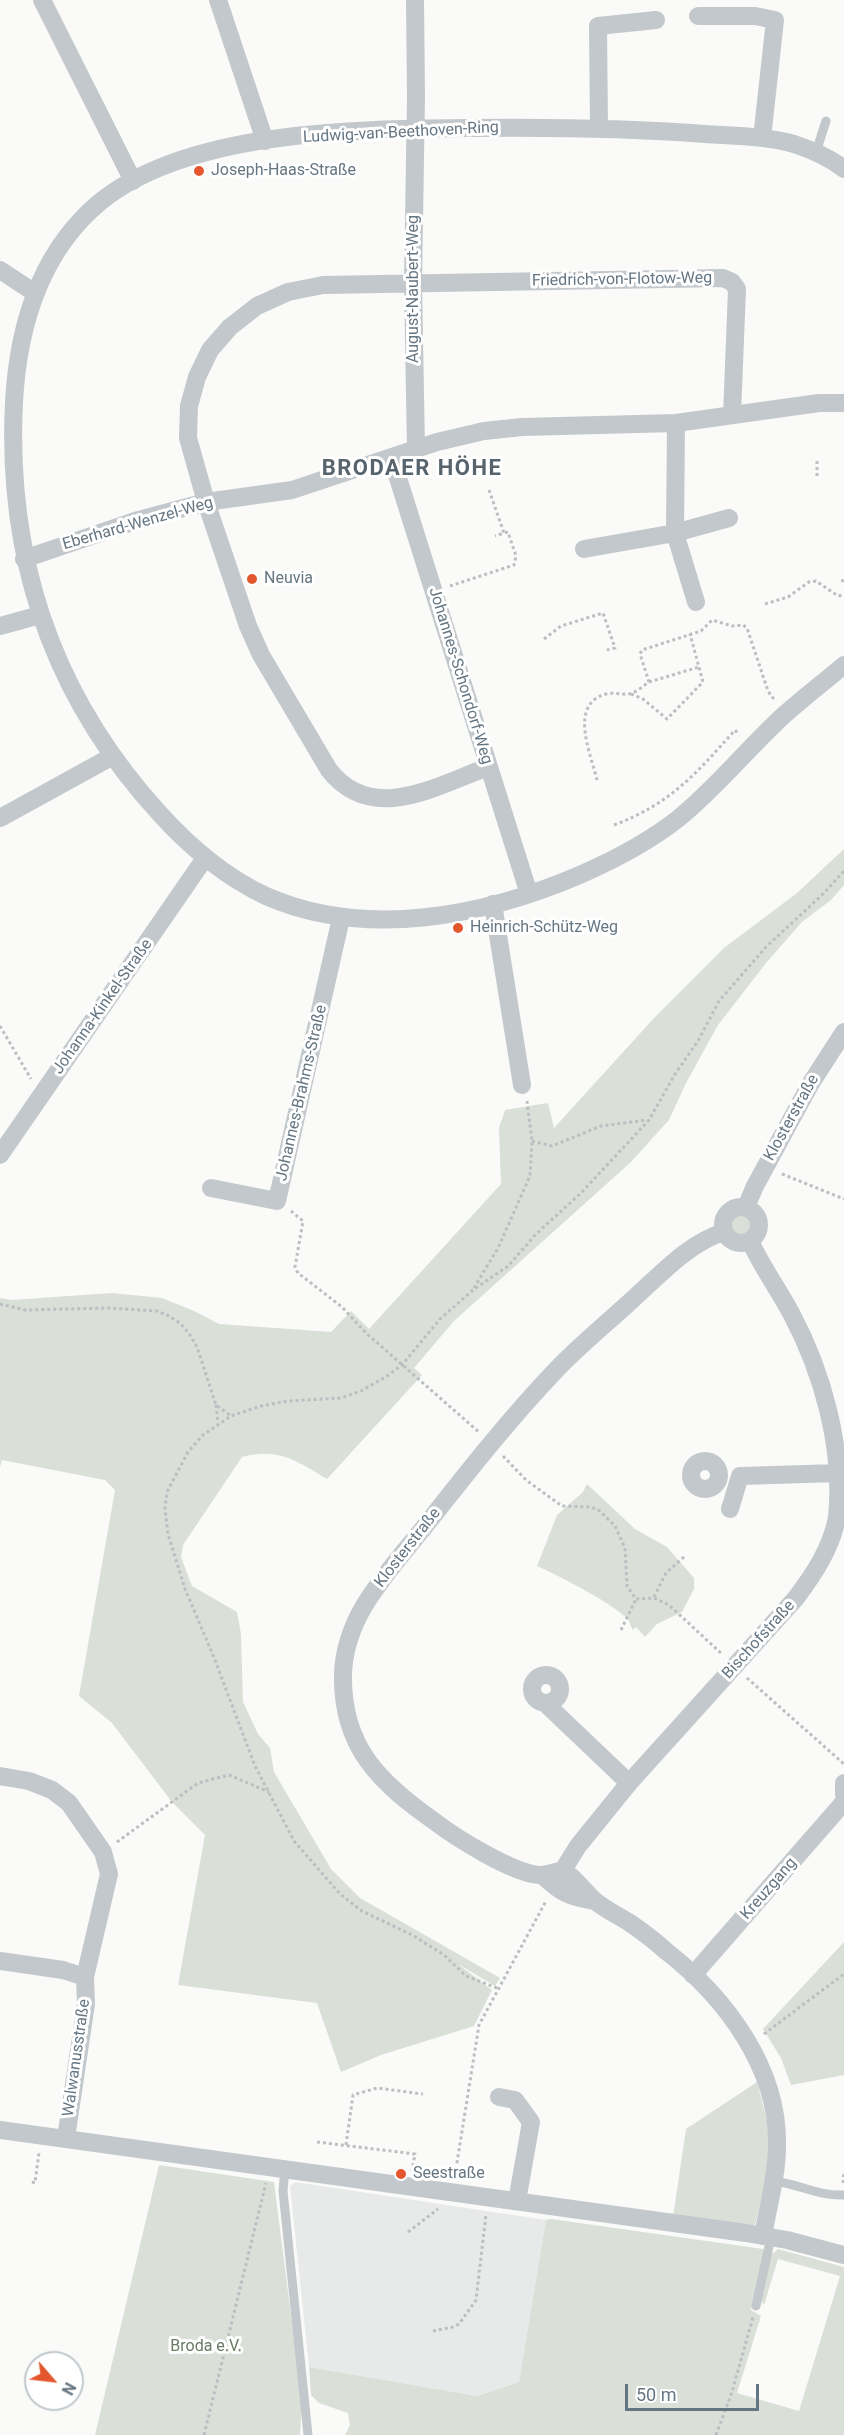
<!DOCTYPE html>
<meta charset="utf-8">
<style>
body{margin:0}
#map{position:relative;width:844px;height:2435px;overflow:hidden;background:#fafaf8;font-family:Roboto,sans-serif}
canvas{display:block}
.north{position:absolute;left:24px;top:2351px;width:60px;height:60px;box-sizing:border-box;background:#fff;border:2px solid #c1c8cd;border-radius:50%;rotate:118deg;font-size:16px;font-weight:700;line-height:24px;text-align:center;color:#657683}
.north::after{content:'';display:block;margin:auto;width:21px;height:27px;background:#e4572e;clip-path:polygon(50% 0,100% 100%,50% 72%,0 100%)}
.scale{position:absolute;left:625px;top:2384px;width:134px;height:27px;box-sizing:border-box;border:3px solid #657683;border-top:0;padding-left:8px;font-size:18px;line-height:21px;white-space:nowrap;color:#657683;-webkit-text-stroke:4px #fff;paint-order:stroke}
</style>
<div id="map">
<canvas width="844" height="2435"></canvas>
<div class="north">N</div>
<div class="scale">50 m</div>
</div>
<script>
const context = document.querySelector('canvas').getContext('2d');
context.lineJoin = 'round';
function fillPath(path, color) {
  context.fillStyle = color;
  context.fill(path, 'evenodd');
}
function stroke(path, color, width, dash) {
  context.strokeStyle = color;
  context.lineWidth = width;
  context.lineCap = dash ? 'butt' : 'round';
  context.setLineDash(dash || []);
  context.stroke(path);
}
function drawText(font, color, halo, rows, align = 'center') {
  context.font = font + ' Roboto,sans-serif';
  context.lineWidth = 6;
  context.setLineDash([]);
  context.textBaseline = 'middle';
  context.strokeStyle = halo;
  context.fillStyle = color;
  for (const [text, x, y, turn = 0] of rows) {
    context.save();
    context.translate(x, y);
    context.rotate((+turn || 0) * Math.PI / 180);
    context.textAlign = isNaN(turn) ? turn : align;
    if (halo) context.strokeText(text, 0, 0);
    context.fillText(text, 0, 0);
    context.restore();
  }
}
fillPath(new Path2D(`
 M295,2182L546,2220L519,2382L477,2396L309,2367L290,2186Z`), '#e8e9e9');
fillPath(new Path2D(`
 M844,849V885L831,900L802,922L766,963L718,1025L686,1083L669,1120L631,1162L454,1321L414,1368L422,1375L327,1479C297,1461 278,1447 242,1457L183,1545L181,1557L192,1586L237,1612L241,1634L243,1702L258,1734L270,1748L274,1772L331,1869L360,1898L500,1978L495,1986L458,1964L492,1990L474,2026L381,2055L341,2072L317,2003L178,1985L205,1835L172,1802L112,1723L79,1696L115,1490L105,1480L2,1460L0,1467V1298L12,1300L112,1293L162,1298L194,1311L219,1324L331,1332L351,1311L369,1329L501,1184L499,1128L505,1110L548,1103L554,1128L655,1017L724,948L797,893Z
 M730 1225a11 11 0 1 1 22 0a11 11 0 1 1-22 0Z
 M587,1484L635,1529L667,1547L694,1578V1589L682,1612L657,1624L645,1637L636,1627L633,1630C631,1627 630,1624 629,1621C619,1606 555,1574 537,1566L557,1515L583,1492Z
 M844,1942V2075L791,2085L781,2058L763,2029Z
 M757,2082L768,2124L769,2165L755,2225L752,2227L673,2217L686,2129Z
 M159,2165L274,2182L302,2402L300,2435H95Z
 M551,2219L763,2249L764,2252L751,2310L761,2316L737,2393L799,2411L840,2276L778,2259L764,2305L760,2298L771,2255L778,2249L844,2267V2435H345L350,2425L348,2413L319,2403L311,2395L309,2367L477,2396L519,2382L546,2220Z`), '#dadfd7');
stroke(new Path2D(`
 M817,461V476
 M489,490L504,533L495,536
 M842,582L844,578
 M450,586L514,565L516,556L508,532L504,533
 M765,604L788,597L809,582L816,581L838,596L844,595
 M544,639L561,626L603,613L615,648L607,650
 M649,682L699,667
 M631,694L643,699L667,719L703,682L690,634
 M597,780C591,754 568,704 606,694C614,692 622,695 629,694C636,693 644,685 649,682L640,654L642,650L701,631L712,620L732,626L743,625L747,628L768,691L775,701
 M614,825C670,804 696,774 735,730L739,735
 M0,1026L31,1079
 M532,1141L552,1146L601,1126L647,1120
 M782,1174L844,1199
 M291,1211L303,1221L295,1267L298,1273L342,1307L366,1333L480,1433
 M474,1288L498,1248L530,1176L532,1141L527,1101
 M0,1304L25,1310L109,1308L157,1311L169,1316L181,1324L190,1335L197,1347L216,1405L230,1415
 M216,1405L218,1423
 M503,1456L526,1480L562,1506L591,1507L600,1511L615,1526L625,1548L627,1586L636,1599L654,1598L669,1605L723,1655
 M654,1597L666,1573L685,1556
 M621,1630L636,1599
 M747,1678L844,1764
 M117,1842L198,1783L229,1775L269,1792
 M497,1988L466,1976L444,1955L414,1936L362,1911L340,1894L294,1841L255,1766L213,1655L185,1589L168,1534L165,1509L167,1492L188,1452L203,1435L231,1416L261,1406L288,1401L341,1398L361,1391L387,1376L402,1365L440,1319L473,1290L508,1266L536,1234L581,1193L649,1120L675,1074L698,1041L719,1001L766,947L822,895L844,871
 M764,2034L844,1974
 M317,2142L415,2154L412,2171
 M346,2145L353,2095L377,2088L423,2094
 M455,2175L479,2025L546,1901
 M32,2182L35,2183L39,2153
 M843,2183L844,2172
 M408,2232L438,2209
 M433,2331L453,2327L459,2324L476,2300L486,2214
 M204,2435L266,2183
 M716,2435L732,2392L753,2317`), '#bbbfc2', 3, [3, 3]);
stroke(new Path2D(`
 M816,152L826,121
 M285,2168L283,2191L308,2435
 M774,2181C799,2184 817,2196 844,2195
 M756,2306L771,2237`), '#c3c8cc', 9);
stroke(new Path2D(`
 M42,0L133,181
 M218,0L265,141
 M415,0L416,96L413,284L416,449
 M698,16H755L775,20L762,138
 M599,128L598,26L656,20
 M844,169C829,157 812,150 794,144C766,136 734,136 705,134C626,128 548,127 469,128C359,129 188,130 100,202C40,252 18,328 14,402C6,560 53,697 160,814C190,847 225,877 266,896C366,940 485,916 582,874C616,859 650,841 679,818C717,787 748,748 784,715C803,698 824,682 844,665
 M0,270L35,293
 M676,423L675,533L696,602
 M392,459L529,894
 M584,549L675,533L729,518
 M24,559L135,521L206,502L292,490L437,442L484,431L522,427L676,423L819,403H844
 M0,626L40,615
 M488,767C436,786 372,825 329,770L261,655L248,626L206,502L188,438L189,406L197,377L210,350L230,327L257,306L288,292L323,285L723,278L732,282L737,289L732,415
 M0,818L111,757
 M493,904L522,1085
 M0,1155L205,858
 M211,1188L277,1201L341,918
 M723 1225a18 18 0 1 1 36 0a18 18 0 1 1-36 0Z
 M746,1207L755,1186L811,1083L844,1032
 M724,1232C688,1243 659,1276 632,1300C607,1323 580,1345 557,1369C511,1417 470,1469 429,1521C407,1549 382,1576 364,1606C352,1626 343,1652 343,1676C342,1747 380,1783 434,1821C456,1838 514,1874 540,1875C548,1875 556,1872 563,1870C576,1879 584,1891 595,1901C606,1910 619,1916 630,1923C643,1932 655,1941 666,1951C725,1997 779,2068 777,2146C777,2176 768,2206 763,2236
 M691 1475a14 14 0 1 1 28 0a14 14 0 1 1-28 0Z
 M730,1509L740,1476L838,1473
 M532 1689a14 14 0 1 1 28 0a14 14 0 1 1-28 0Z
 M545,1703L629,1783
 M0,1776L29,1781L52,1790L69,1803L103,1852L109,1874L85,1977L86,2004L66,2138
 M844,1783V1795
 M563,1870L578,1846L629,1783L796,1598C814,1574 832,1547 837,1517C844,1449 823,1373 791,1313C778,1289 762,1267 750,1241
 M542,1875C561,1893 569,1897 595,1901
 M0,1961L63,1970L85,1977
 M693,1975L844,1802
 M499,2097L515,2100L531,2122L517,2201
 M0,2130L746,2233L787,2240L844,2255`), '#c3c8cc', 18);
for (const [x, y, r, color] of [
 [199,171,6,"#e4572e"],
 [252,579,6,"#e4572e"],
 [458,928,6,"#e4572e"],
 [401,2174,6,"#e4572e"]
]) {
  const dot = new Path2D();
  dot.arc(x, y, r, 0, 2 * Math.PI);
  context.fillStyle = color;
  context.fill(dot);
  stroke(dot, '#fff', 2);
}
drawText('16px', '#657683', '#fff', [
 ["Ludwig-van-Beethoven-Ring",401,133,-3],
 ["Friedrich-von-Flotow-Weg",622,280,-1],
 ["August-Naubert-Weg",414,289,-90],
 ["Eberhard-Wenzel-Weg",138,524,-16],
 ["Johannes-Schondorf-Weg",460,676,73],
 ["Johanna-Kinkel-Straße",103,1007,-55],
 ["Johannes-Brahms-Straße",302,1093,-77],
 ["Klosterstraße",792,1118,-61],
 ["Klosterstraße",408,1548,-52],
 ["Bischofstraße",759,1640,-48],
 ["Kreuzgang",769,1889,-49],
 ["Walwanusstraße",77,2058,-82]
]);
drawText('16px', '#657683', '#fff', [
 ["Joseph-Haas-Straße",211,171],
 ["Neuvia",264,579],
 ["Heinrich-Schütz-Weg",470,928],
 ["Seestraße",413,2174]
], 'left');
drawText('16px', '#687a64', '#fff', [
 ["Broda e.V.",206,2347]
]);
context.letterSpacing = '1.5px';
drawText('bold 22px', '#57646e', '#fff', [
 ["BRODAER HÖHE",412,469]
]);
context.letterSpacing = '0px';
</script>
